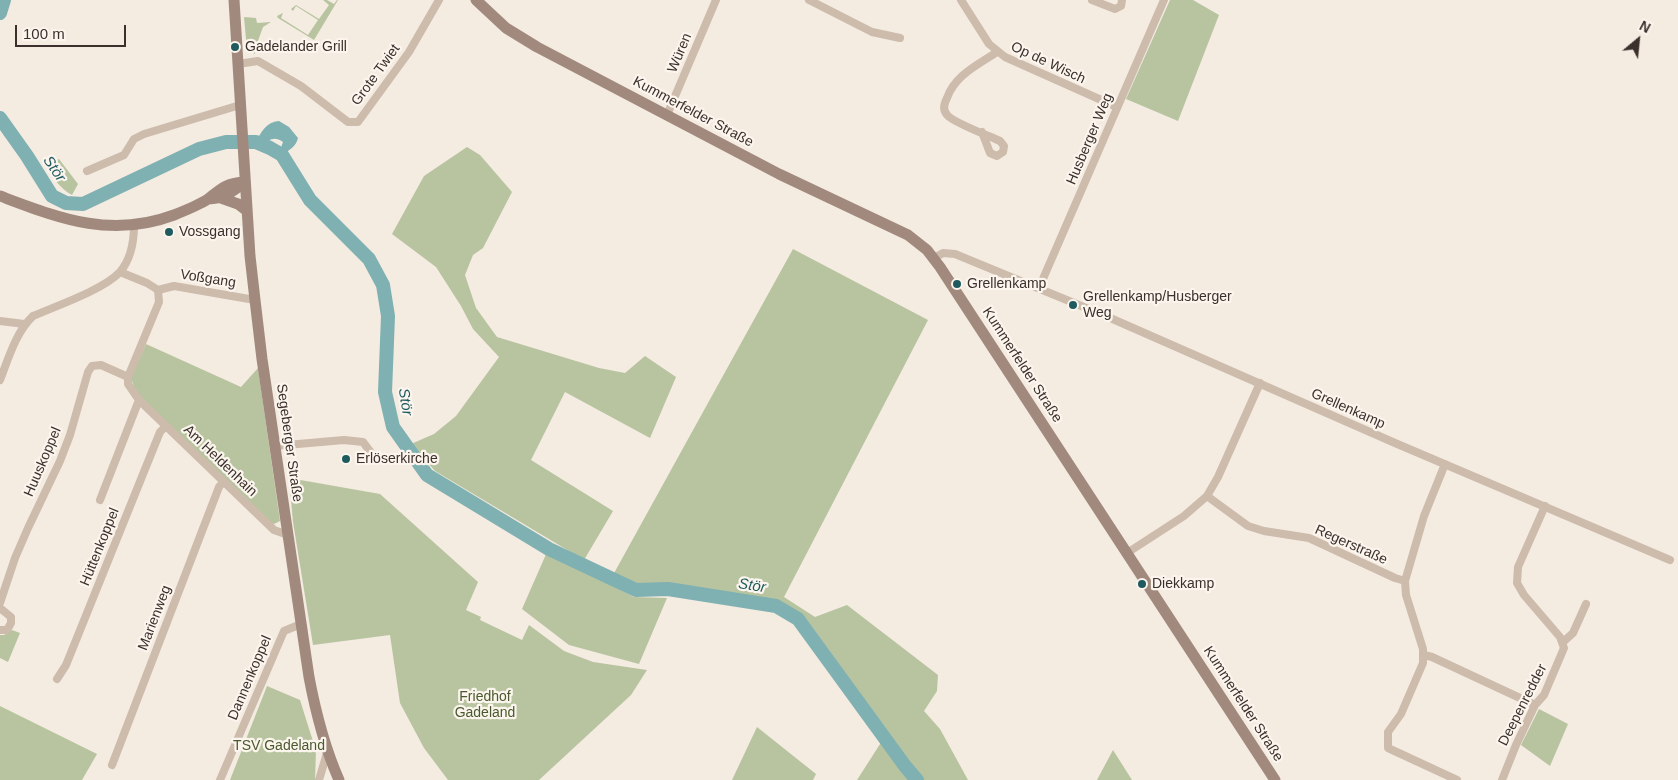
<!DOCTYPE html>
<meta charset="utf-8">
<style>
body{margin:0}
#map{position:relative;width:1678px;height:780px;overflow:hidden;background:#f4ebe1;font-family:Arial,sans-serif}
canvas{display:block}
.north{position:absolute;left:1613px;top:15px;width:50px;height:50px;-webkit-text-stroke:4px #fbf5ee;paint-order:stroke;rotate:28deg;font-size:14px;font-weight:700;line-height:20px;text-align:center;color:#3b302b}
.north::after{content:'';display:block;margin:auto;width:18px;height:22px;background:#3b302b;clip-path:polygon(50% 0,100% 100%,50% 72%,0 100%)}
.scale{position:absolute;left:15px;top:25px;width:111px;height:22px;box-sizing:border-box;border:2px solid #3b302b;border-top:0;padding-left:6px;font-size:15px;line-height:18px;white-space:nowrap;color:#3b302b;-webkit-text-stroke:4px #fbf5ee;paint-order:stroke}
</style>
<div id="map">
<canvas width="1678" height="780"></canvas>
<div class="north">N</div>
<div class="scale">100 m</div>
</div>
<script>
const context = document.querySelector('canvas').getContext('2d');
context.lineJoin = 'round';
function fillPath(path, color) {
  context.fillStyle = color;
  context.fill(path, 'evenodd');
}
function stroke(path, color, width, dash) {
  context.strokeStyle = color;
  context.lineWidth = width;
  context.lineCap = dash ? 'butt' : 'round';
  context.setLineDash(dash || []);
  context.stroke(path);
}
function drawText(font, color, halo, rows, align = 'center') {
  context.font = font + ' Arial,sans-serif';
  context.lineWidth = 4.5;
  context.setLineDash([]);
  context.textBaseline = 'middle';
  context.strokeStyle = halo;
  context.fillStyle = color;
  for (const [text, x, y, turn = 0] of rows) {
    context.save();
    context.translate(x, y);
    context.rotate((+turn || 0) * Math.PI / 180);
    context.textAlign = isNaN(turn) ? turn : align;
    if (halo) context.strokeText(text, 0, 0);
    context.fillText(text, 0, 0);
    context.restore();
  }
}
fillPath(new Path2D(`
 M323,0H327L334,4L337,0H338L314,40L278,18L277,16L283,13L281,18L308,35L318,20L296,6L293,11L291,9L296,5L319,19L329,5Z
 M1170,0H1193L1219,15L1178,121L1126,99Z
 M244,17L256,18L257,23L271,22L263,27L255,49V54L247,50Z
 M467,147L480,155L512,192L483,248L473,255L465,275L476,308L497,337L599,368L625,373L645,356L676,377L650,438L565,392L531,460L613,511L584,560L435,471L411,444L434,434L456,416L499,357L473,329L461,306L436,267L392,234L424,176Z
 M59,159L78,184L72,195C59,188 53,177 45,165Z
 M793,249L928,320L784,597L815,617L847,605L938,675L937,691L924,711L940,729L968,780H857L882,741L893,758L904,754L807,620L779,604L665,583H631L613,575Z
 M146,344L241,387L258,368L280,521L274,524L267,521L143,400L134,387L131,378Z
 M289,478L380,494L478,582L466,610L481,617L480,620L522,640L529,625L564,651L593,662L647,670L631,695L539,780H448L424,748L400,703L390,635L313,645L293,522Z
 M547,552L634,597L667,598L639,664L569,645L522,609Z
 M12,630L20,633L8,662L0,658V635H4Z
 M267,686L300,700L316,751L315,780H230Z
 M0,706L97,754L82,780H0Z
 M1539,709L1568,724L1550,766L1521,745Z
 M757,727L816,774L813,780H732Z
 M1113,750L1132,780H1097Z`), '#b8c4a0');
fillPath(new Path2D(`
 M279,121L289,127L298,138C296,147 289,150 282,155L279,153L283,142C275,136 269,139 263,145L256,142C261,132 266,122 279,121Z`), '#7fb0b2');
stroke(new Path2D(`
 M0,13L4,0
 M0,118L27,156L52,196L66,203L83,204L199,149L226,142H256L270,148L282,155L310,200L369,259L383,285L388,316L385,392L393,427L427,475L549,549L636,590L668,589L776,606L798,619L905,766L917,780`), '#7fb0b2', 14);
stroke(new Path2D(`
 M809,0L872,32L900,38
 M961,0L989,44L1005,57L1117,107
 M1092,0L1115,9L1121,6L1122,0
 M238,64L258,61L301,86L348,122H358L409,52L439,0
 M667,115L716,0
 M982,132L990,153L997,156L1003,152L1004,146L1000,141C989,136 955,123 948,116C942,110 944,104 947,98C955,75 978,65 997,52
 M87,171L124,155L134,139L144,134L240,105
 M934,258L943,253L955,254L1108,317L1395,443L1670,560
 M120,272L147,283L158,290L159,302L128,377V384L139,400L274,530L288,535
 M1039,288L1164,0
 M158,290L174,286L255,300
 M0,321L24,324
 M0,380C9,357 16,332 33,316C56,306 103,290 120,272C131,259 134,241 134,225
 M275,446L344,440L363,442L372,454
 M1445,464L1424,516L1405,581L1406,595L1423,649V663L1401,714L1388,732V748L1457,780
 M1207,496L1248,526L1264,531L1309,538L1395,578L1405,581
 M100,500L139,400
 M1127,553L1184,516L1207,496L1218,477L1260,383
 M0,603L15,558L28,528L60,461L70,435L88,372L92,366L101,365L128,377
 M0,608L11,617V623L7,630H0
 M1563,642L1573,633L1586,604
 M1424,655L1432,657L1535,705
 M57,679L66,665L160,432L166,426
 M112,765L219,487L223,482
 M220,780L284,631L301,624
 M319,780L327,753
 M1502,780L1516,745L1535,705L1544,695L1564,648L1560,637L1524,595L1517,583L1518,567L1545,506`), '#cdbbac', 8);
stroke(new Path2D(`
 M234,0L250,256L255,300L262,359L309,677C316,714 324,746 339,780
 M476,0L506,28L537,47L779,174L908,235L927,250L940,267L1275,780
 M0,196C59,218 110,239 174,215C184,211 199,205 208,199C222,188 226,183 245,182
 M221,198L238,204L247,211
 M208,199C225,198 230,193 244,183`), '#a18a7d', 11);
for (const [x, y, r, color] of [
 [235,47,5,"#1f5a5e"],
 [169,232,5,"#1f5a5e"],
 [957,284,5,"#1f5a5e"],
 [1073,305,5,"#1f5a5e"],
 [346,459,5,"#1f5a5e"],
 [1142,584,5,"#1f5a5e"]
]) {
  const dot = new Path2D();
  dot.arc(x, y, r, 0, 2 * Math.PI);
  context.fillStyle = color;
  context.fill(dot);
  stroke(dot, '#fbf5ee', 2);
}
drawText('14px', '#3b302b', '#fbf5ee', [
 ["Gadelander Grill",245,47],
 ["Vossgang",179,232],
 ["Grellenkamp",967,284],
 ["Grellenkamp/Husberger",1083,297],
 ["Weg",1083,313],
 ["Erlöserkirche",356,459],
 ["Diekkamp",1152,584]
], 'left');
drawText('14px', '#3b302b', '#fbf5ee', [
 ["Würen",680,53,-67],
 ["Op de Wisch",1048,63,25],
 ["Grote Twiet",376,75,-54],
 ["Kummerfelder Straße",693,112,28],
 ["Husberger Weg",1090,139,-67],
 ["Voßgang",208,279,9],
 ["Kummerfelder Straße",1022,365,57],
 ["Grellenkamp",1348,409,24],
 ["Segeberger Straße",289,443,82],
 ["Am Heldenhain",220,461,44],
 ["Huuskoppel",43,462,-67],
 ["Regerstraße",1351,545,24],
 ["Hüttenkoppel",100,547,-68],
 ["Marienweg",155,618,-69],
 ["Dannenkoppel",250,678,-67],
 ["Kummerfelder Straße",1243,704,57],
 ["Deepenredder",1523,705,-63]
]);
drawText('14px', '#4a5a2e', '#fbf5ee', [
 ["Friedhof",485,697],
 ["Gadeland",485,713],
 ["TSV Gadeland",279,746]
]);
drawText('italic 15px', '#1f5a5e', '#fbf5ee', [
 ["Stör",54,169,56],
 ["Stör",405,402,81],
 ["Stör",752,586,9]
]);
</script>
